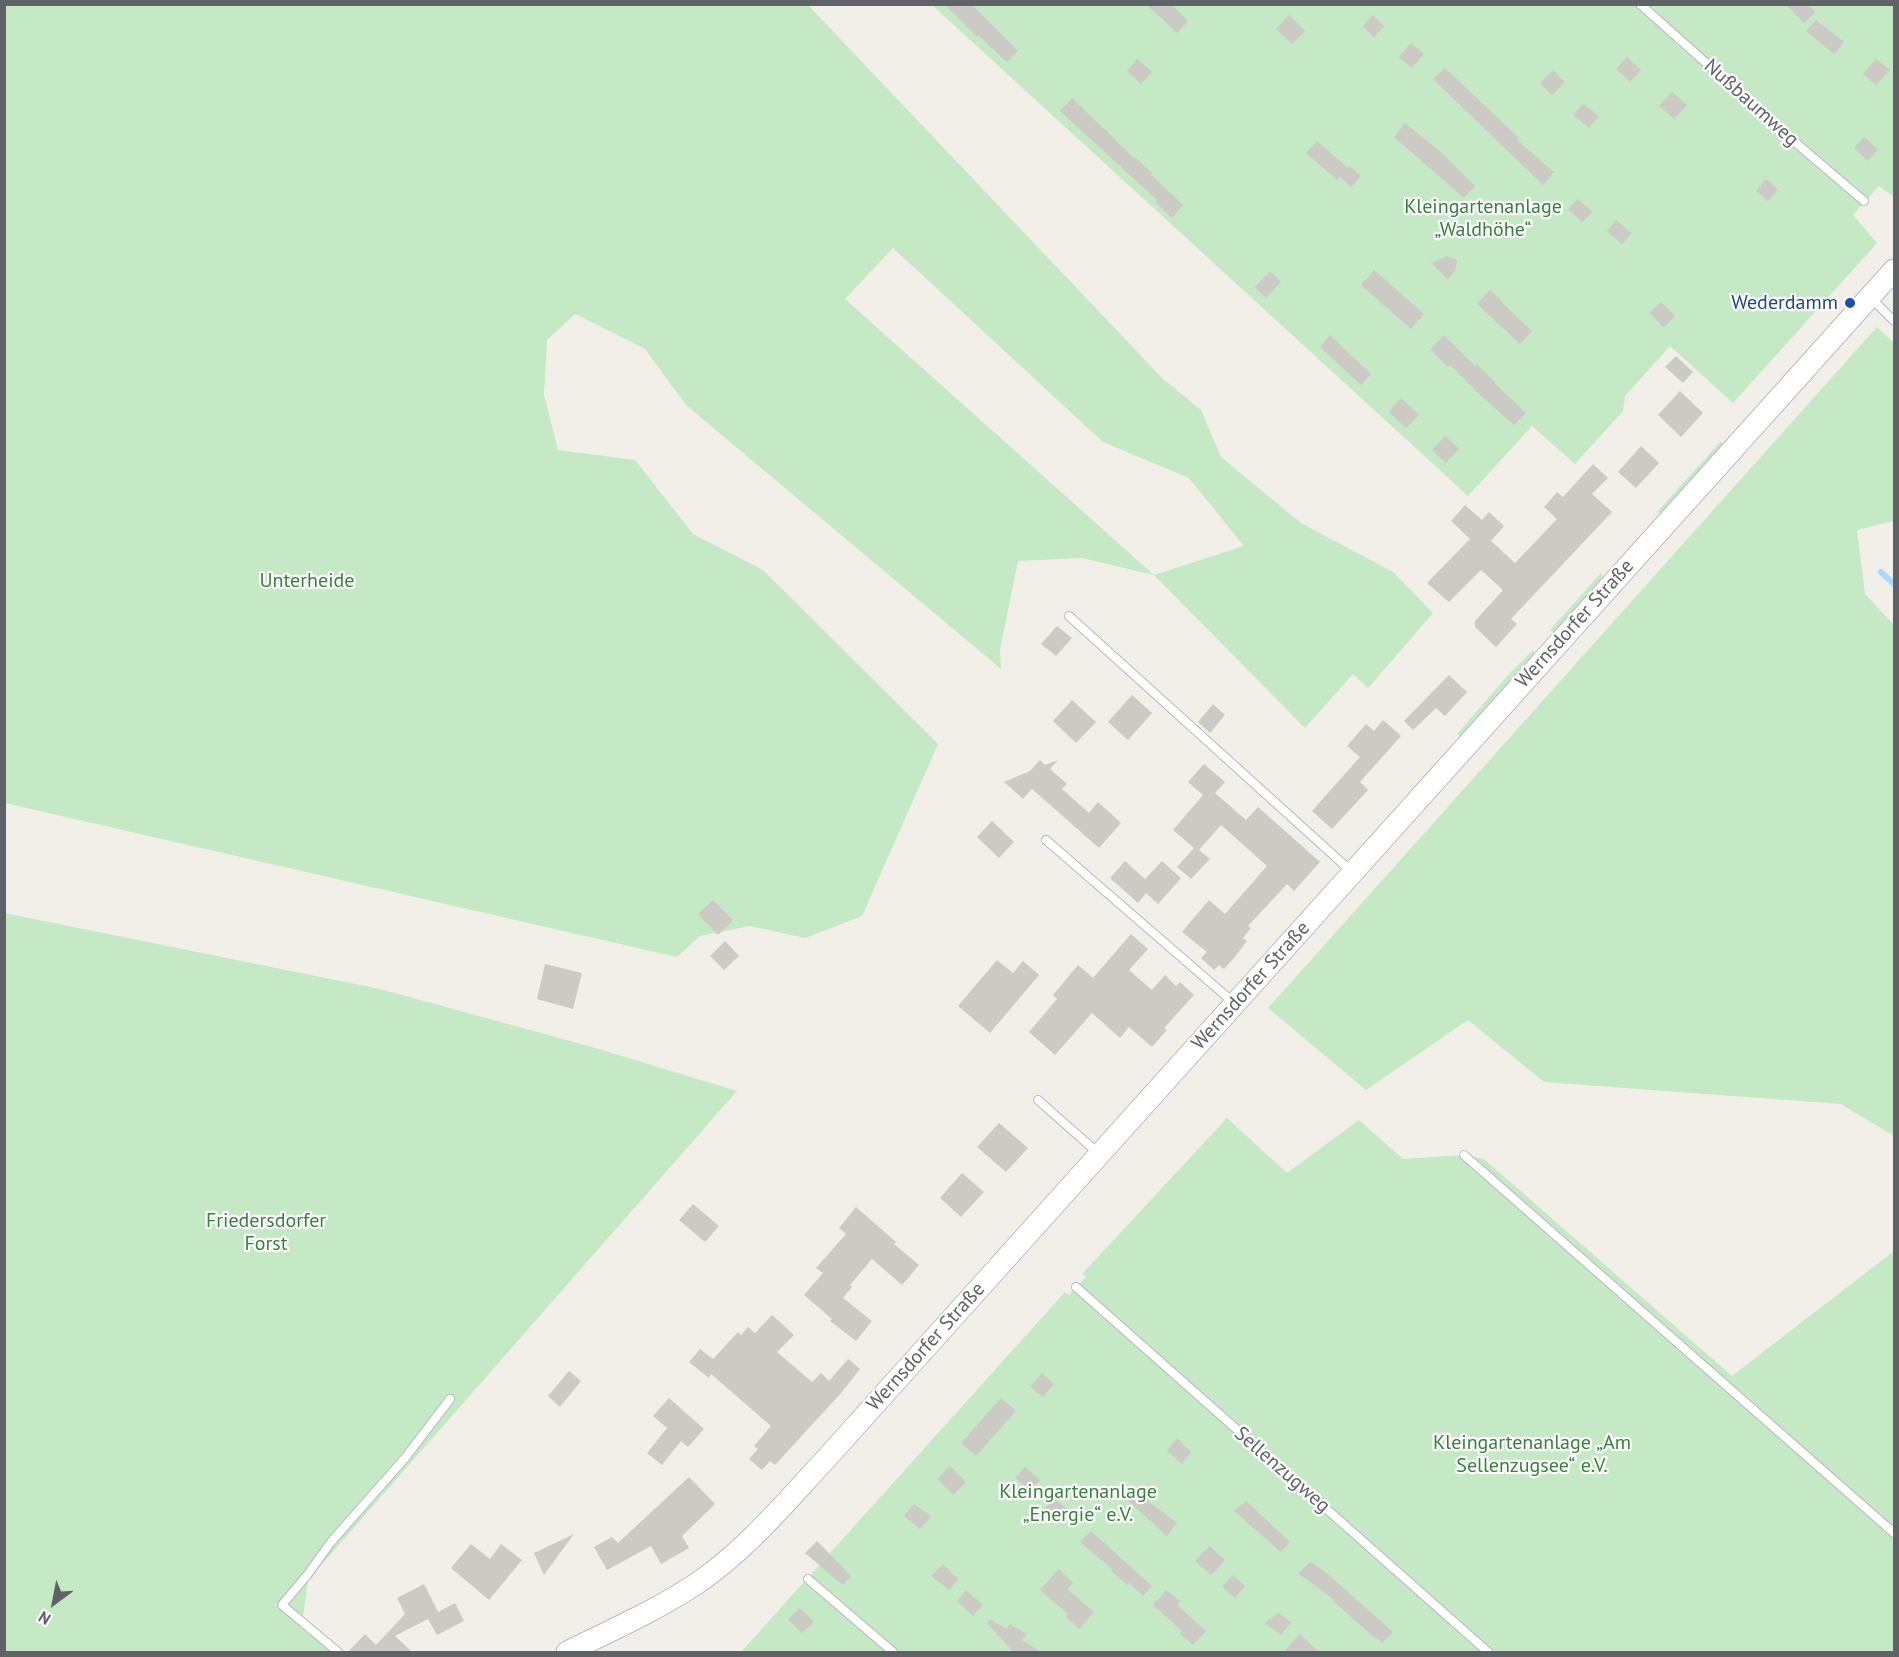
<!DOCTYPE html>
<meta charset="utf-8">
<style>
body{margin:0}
#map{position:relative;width:1899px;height:1657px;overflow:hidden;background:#f1efe8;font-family:"PT Sans",sans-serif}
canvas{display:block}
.frame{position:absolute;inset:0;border:6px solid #5f6368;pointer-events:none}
.north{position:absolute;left:24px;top:1573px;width:60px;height:60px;-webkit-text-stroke:4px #fff;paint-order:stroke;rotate:212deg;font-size:16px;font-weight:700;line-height:24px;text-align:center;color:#5f6368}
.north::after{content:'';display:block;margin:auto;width:21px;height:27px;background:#5f6368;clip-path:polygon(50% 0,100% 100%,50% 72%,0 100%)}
</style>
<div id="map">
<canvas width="1899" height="1657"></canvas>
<div class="frame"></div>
<div class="north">N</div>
</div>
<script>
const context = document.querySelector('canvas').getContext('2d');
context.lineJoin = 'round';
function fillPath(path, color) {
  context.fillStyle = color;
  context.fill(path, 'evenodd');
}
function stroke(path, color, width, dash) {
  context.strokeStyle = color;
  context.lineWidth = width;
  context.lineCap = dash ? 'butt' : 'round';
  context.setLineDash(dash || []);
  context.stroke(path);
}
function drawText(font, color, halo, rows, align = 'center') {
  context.font = font + ' "PT Sans",sans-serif';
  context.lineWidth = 4.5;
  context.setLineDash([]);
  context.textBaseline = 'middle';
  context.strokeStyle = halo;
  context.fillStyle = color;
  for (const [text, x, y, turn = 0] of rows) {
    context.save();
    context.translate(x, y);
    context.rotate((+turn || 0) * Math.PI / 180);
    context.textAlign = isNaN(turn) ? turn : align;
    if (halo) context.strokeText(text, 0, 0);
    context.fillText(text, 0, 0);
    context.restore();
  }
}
fillPath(new Path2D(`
 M4,5H808L1163,379L1201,410L1221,457L1301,523L1393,572L1433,613L1368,688L1353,674L1305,728L1154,575L1082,558L1018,561L1000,650L1001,669L686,405L645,349L575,314L547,340L544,395L558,450L635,460L693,534L763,570L938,744L862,916L805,938L750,926L700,936L677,957L5,803ZM893,248L1103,442L1189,478L1244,546L1154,575L845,299Z
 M932,5H1894V197L1879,186L1853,215L1877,243L1733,403L1670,346L1625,396L1623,411L1575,464L1532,426L1468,496Z
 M1877,327L1894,343V521L1857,530L1865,594L1894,625V1136L1841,1104L1544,1082L1468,1020L1366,1090L1268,1008Z
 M1721,441L1724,446L1662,514L1657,512Z
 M1601,573L1604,578L1555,633L1550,630Z
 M1533,650L1535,654L1462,737L1457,734L1510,673Z
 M4,913L380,989L592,1047L737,1091L308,1580L303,1617L343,1652H5Z
 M1227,1118L1287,1173L1359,1120L1403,1159L1464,1155L1484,1159L1732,1376L1894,1251V1652H741L1065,1292L1069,1295L1086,1277L1082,1274Z`), '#c5e8c5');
stroke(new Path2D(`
 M1881,572L1894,584`), '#aadaff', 6);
fillPath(new Path2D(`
 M944,4H971L1018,51L1007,62L978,35L977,37Z
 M1146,4H1171L1188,21L1177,33Z
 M1785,4H1807L1815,12L1804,23Z
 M1289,15L1305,31L1292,44L1276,29Z
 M1373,15L1384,26L1374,37L1363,26Z
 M1816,20L1844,42L1834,54L1806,31Z
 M1411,43L1424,54L1412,68L1399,57Z
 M1627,57L1641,70L1630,82L1616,69Z
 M1137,59L1152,72L1141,84L1127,71Z
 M1876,59L1890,70L1876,85L1863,74Z
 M1445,68L1519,138L1517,140L1554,172L1543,185L1433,79Z
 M1553,70L1565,82L1552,95L1540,83Z
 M1672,92L1687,105L1674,119L1659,106Z
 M1072,98L1135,159L1136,158L1152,173L1151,175L1183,205L1172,218L1155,202L1157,200L1060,111Z
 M1583,104L1599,116L1589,128L1573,115Z
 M1405,123L1443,154L1475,186L1464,198L1394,137Z
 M1864,137L1878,149L1868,161L1854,148Z
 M1317,141L1348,168L1350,166L1361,176L1351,187L1340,177L1343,173L1337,180L1306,153Z
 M1766,179L1778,189L1768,201L1756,191Z
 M1578,199L1592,212L1582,222L1568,209Z
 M1616,220L1631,233L1622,244L1607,231Z
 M1447,256L1457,260L1455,271L1448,279L1431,263Z
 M1374,270L1424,314L1411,329L1361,285Z
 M1270,271L1281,282L1266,298L1255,287Z
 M1490,290L1503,302L1502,303L1532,331L1520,344L1477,304Z
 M1661,302L1675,316L1664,327L1649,313Z
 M1330,335L1371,374L1361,385L1320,347Z
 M1444,335L1475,366L1477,364L1495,382L1494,383L1526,413L1514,425L1481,396L1450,365L1448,367L1430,349Z
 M1676,356L1693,372L1683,383L1665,367Z
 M1680,391L1703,413L1681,437L1658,415Z
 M1401,398L1419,415L1406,428L1389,412Z
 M1445,436L1459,449L1446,463L1432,450Z
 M1641,446L1659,463L1636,488L1618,472Z
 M1593,464L1608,478L1592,494L1612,512L1511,619L1517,624L1496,647L1475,627V621L1503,590L1481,570L1449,602L1427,583L1470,539L1451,521L1465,505L1482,520L1489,512L1504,526L1491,541L1515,563L1557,519L1544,507L1557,492L1563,497Z
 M1057,626L1072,638L1056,656L1041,644Z
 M1449,675L1467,692L1445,716L1436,708L1413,730L1404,721Z
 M1132,695L1152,713L1128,740L1108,722Z
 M1072,700L1096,722L1076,743L1053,721Z
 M1213,704L1225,715L1210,733L1198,722Z
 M1383,720L1401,736L1360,782L1368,790L1332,829L1312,811L1360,757L1347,746L1366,724L1374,731Z
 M1040,760L1045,765L1058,760L1050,769L1067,784L1062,789L1089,813L1098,802L1121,823L1099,848L1032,789L1023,799L1004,782L1030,771Z
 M1204,764L1225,782L1215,793L1246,820L1258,807L1320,862L1294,891L1287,884L1248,926L1251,928L1243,938L1247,941L1234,958L1224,969L1219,965L1214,970L1201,958L1207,952L1182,932L1209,900L1225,914L1267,866L1221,825L1199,850L1210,859L1191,879L1177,867L1194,848L1173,830L1203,795L1188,782Z
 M992,821L1014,842L999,858L977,837Z
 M1125,861L1145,879L1162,861L1181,878L1158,904L1146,893L1138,903L1110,878Z
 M713,900L733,920L718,935L698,914Z
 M1131,934L1148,949L1129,970L1152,990L1165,975L1176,986L1180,982L1194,995L1164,1028L1167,1030L1152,1047L1129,1027L1120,1038L1092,1013L1055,1055L1029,1032L1057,999L1053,995L1078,965L1093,978Z
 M725,941L739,956L724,970L710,956Z
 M997,960L1013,973L1023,961L1039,975L990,1033L958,1006Z
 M545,964L582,973L573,1009L537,999Z
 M999,1123L1028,1148L1006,1172L977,1147Z
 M962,1173L984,1192L961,1217L940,1198Z
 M693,1204L719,1226L705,1242L679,1220Z
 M856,1207L896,1242L894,1244L919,1265L902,1285L872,1259L850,1285L852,1287L843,1298L872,1321L856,1341L830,1321L832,1319L804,1295L823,1273L816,1268L846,1234L839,1228Z
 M772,1315L794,1335L777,1352L812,1382L821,1373L829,1381L848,1359L860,1369L842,1392L775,1465L770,1461L762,1470L749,1459L758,1449L754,1446L771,1426L711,1374L709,1378L689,1362L700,1349L713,1359L738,1332L741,1335L748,1327L755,1333Z
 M569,1371L581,1381L560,1407L548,1396Z
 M1042,1373L1054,1384L1043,1397L1030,1387Z
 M669,1398L704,1429L688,1447L681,1441L662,1465L647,1453L667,1428L653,1416Z
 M1001,1398L1016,1411L976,1456L961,1443Z
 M1177,1438L1191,1452L1182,1464L1167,1451Z
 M950,1466L966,1482L953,1495L937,1479Z
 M1025,1467L1040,1480L1031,1491L1015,1478Z
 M689,1477L715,1504L682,1536L689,1548L661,1564L651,1546L607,1570L594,1547L612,1537L618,1543Z
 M1139,1485L1152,1497L1148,1501L1177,1523L1167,1536L1126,1499Z
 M1054,1498L1068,1510L1057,1522L1043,1510Z
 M1246,1501L1290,1542L1281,1552L1234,1511Z
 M914,1504L931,1516L920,1529L904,1516Z
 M1091,1531L1152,1586L1143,1596L1129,1583L1127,1585L1111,1571L1112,1569L1080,1542Z
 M574,1534L557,1557L544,1575L534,1553Z
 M817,1541L851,1576L843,1585L805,1553Z
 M471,1544L490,1559L501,1544L522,1560L489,1600L451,1568Z
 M1209,1546L1225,1560L1211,1575L1195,1561Z
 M1311,1562L1330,1576L1393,1632L1382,1643L1374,1637L1333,1601L1334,1600L1298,1573Z
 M943,1564L958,1579L949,1590L931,1576Z
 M1059,1569L1073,1583L1067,1589L1094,1612L1079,1629L1065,1616L1068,1614L1040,1590Z
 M1233,1575L1245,1586L1235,1598L1222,1587Z
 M424,1584L438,1612L455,1603L464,1621L437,1635L428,1619L395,1636L413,1653H347L365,1634L376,1645L405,1614L397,1598Z
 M966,1590L983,1605L973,1616L957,1601Z
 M1166,1590L1180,1601L1177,1605L1206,1631L1193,1645L1180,1634L1182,1631L1153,1605Z
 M800,1608L814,1622L802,1633L788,1619Z
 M1278,1613L1291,1622L1281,1635L1265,1623Z
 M990,1619L1006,1629L1010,1624L1027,1634L1022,1640L1042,1653H1014L987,1623Z
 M1300,1634L1320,1653H1283Z`), '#cccac5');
const lane = new Path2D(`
 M1640,4L1789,137L1864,201
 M1871,298L1894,321
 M1069,616L1352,872
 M1046,840L1233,1002
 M1038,1100L1098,1153
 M1464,1155L1894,1533
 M1076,1287L1488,1652
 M808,1579L893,1652
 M338,1652L282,1605L308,1574L331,1542L405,1458L450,1399`);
const secondary = new Path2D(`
 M567,1652C610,1631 655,1611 696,1584C745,1551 784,1504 824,1461L1894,270`);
stroke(lane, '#b5b8bc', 10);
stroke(secondary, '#b6babf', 23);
stroke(lane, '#fff', 8);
stroke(secondary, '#fff', 21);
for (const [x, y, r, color] of [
 [1850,303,6,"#1a4fb4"]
]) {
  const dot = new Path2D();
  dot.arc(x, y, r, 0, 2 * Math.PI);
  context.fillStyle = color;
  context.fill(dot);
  stroke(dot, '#fff', 2);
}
drawText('20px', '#5f6368', '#fff', [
 ["Nußbaumweg",1751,103,42],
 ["Wernsdorfer Straße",1575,624,-48],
 ["Wernsdorfer Straße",1251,986,-48],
 ["Wernsdorfer Straße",926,1347,-48],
 ["Sellenzugweg",1282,1470,41]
]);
drawText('20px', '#348238', '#fff', [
 ["Kleingartenanlage",1483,207],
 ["„Waldhöhe“",1483,230],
 ["Unterheide",307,581],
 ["Friedersdorfer",266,1221],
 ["Forst",266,1244],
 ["Kleingartenanlage „Am",1532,1443],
 ["Sellenzugsee“ e.V.",1532,1466],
 ["Kleingartenanlage",1078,1492],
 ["„Energie“ e.V.",1078,1515]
]);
drawText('20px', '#164399', '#fff', [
 ["Wederdamm",1838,303]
], 'right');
</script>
